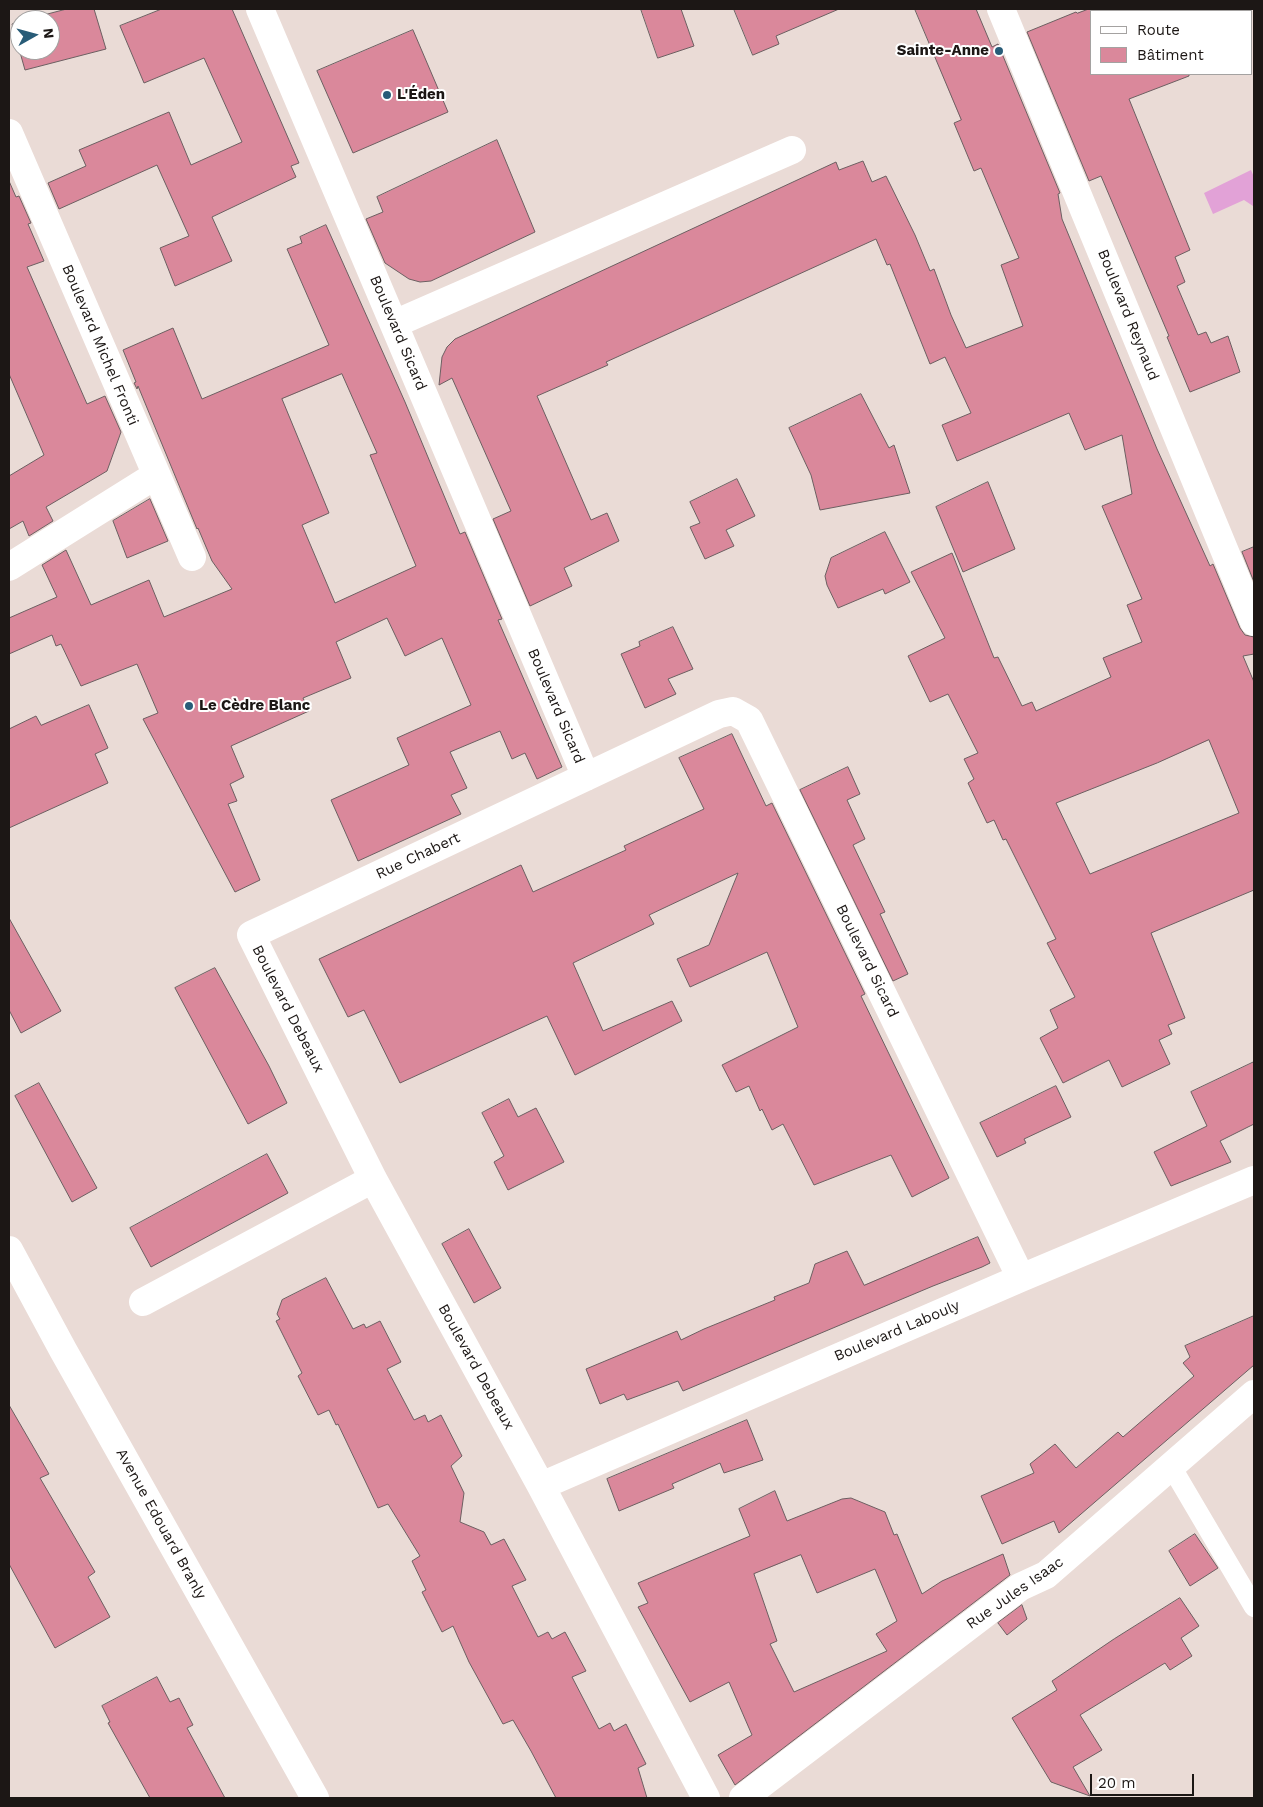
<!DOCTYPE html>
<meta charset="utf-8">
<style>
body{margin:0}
#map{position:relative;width:1263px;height:1807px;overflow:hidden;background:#eadbd6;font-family:"Work Sans",sans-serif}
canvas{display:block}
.frame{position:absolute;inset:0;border:10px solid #1c1715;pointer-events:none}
.legend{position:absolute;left:1090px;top:10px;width:162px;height:65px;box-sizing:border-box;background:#fff;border:1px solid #a4a2a1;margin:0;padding:6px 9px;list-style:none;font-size:15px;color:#1c1715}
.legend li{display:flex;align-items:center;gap:10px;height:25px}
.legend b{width:25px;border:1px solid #a4a2a1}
.north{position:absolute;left:10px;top:10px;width:50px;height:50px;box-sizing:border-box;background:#fff;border:1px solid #a4a2a1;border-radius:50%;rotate:83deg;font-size:14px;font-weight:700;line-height:20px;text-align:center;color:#1c1715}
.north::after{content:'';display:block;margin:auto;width:18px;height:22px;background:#285c78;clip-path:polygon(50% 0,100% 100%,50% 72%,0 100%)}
.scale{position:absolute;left:1090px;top:1774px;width:104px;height:22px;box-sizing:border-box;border:2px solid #1c1715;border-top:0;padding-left:6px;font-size:15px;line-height:18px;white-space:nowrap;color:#1c1715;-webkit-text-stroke:4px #fff;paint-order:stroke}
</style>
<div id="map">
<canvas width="1263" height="1807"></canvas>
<div class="frame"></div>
<ul class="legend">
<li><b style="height:6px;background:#fff"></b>Route</li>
<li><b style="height:14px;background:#da889b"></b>Bâtiment</li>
</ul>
<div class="north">N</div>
<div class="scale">20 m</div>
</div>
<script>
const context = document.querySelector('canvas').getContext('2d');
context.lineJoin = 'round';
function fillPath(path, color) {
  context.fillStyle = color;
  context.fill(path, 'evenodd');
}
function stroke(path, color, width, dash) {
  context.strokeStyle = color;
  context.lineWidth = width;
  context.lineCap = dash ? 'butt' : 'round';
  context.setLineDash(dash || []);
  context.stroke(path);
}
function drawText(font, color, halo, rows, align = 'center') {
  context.font = font + ' "Work Sans",sans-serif';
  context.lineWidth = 4;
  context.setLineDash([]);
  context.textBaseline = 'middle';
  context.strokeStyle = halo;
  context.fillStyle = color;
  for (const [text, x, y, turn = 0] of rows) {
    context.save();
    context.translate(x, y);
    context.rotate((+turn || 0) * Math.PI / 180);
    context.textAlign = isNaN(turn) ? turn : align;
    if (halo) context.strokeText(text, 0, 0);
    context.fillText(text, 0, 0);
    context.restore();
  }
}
fillPath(new Path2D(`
 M1251,170L1254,177V206H1253L1244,200L1213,214L1204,193Z`), '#e2a2d7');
const building = new Path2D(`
 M67,9H94L106,49L25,70L12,24L20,21V50H50V20H25Z
 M162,9H232L299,163L291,166L296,177L212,217L232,261L175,286L160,248L189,236L157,165L59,209L48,183L86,166L79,150L169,112L191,165L242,142L204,58L144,83L120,26Z
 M641,9H681L694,46L658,58Z
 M734,9H839L776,36L779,44L753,55Z
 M915,9H976L992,47L998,44L1060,193L1058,194L1062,219L1157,449L1210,566L1213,564L1240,628L1245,635L1254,637V654L1243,656L1254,682V890L1151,933L1185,1018L1168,1025L1172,1034L1159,1040L1170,1064L1122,1087L1109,1060L1063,1083L1040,1038L1058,1028L1050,1010L1075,997L1047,943L1056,939L1006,839L1003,840L994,820L987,823L968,783L974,779L964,759L978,753L948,694L930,702L908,656L945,638L911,572L952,553L994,658L998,657L1022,706L1032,702L1036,711L1111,677L1103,658L1142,642L1127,605L1142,599L1102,506L1132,494L1122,435L1085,450L1069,413L957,461L942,425L971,413L945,357L930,364L890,264L887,265L876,239L606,362L608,365L537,396L591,520L607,513L619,541L564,568L572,586L530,606L493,519L511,511L452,378L439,385L442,357L447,347L455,339L836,162L839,170L863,161L872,182L886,176L915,235L930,271L934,269L951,315L966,348L1023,326L1001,265L1019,258L981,168L974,171L954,123L961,120ZM1209,740L1239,813L1090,874L1056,803L1157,763Z
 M1089,9H1092V74H1189V76L1129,99L1190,250L1175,257L1185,282L1177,286L1198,335L1206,332L1211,343L1228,336L1240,372L1190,392L1167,337L1169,336L1101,176L1089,181L1027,32L1076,12L1077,13Z
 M413,30L448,112L353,153L317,71Z
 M497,140L535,232L431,281L420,282L409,279L385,263L366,219L383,212L377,197Z
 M9,181L16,197L19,196L31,223L28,224L44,261L27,267L87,404L105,396L121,432L107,471L46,507L53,521L29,536L23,521L9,529V476L44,455L9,374Z
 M326,225L405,402L460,534L465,532L502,619L498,620L562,767L537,779L525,753L512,759L500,731L450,752L467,788L451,795L461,814L358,861L331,800L409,765L397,738L471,705L442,638L405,656L387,618L336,642L351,678L303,698L309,711L231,746L244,777L230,784L237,801L228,804L260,880L235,892L143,719L158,713L137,664L81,686L61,644L56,646L52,635L9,654V618L57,597L42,565L66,550L91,605L149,580L164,617L232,589L212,561L198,528L197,529L138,386L137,389L134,383L136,382L123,350L173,328L202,399L329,345L287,249L302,243L300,237ZM342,374L377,453L370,455L416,566L335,603L302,525L329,513L282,399Z
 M861,394L889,448L894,445L910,493L820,510L811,475L789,428Z
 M737,479L755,516L726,530L734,546L705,559L690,527L700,523L690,502Z
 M988,482L1015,549L963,572L936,507Z
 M150,499L168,541L127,558L113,521Z
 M885,532L910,582L885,594L883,589L838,608L827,585L825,576L831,558Z
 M1254,547V582L1242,552Z
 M673,627L693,669L668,679L676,694L645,708L621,654L640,646L639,642Z
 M89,705L108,748L95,754L108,783L9,828V729L36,716L41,725Z
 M732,734L766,806L772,803L865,994L861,996L949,1178L912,1197L891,1155L814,1185L783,1124L772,1130L762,1109L760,1111L749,1086L736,1092L722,1065L798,1027L767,952L690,987L677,959L709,945L738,873L649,915L654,924L573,963L603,1031L672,1001L682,1021L575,1075L547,1016L400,1083L364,1010L348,1017L319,959L521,865L533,892L626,850L624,846L704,809L679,758Z
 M848,767L860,794L847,800L865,839L853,845L885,912L880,914L908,974L893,981L800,790Z
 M9,918L61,1011L21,1033L9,1010Z
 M215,968L269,1066L287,1103L248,1124L175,988Z
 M1254,1062V1124L1220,1141L1231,1162L1171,1186L1154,1152L1207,1126L1191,1092Z
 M39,1083L97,1188L72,1202L15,1096Z
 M1056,1086L1071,1117L1024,1139L1026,1143L997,1157L980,1123Z
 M509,1099L518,1117L536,1108L564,1162L508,1190L494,1162L504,1156L482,1113Z
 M267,1154L288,1193L151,1267L130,1228Z
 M469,1229L501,1288L474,1303L442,1244Z
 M978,1237L990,1263L982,1267L933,1286L683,1391L678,1381L627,1400L624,1394L600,1404L586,1369L677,1331L681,1340L704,1329L775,1300L774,1297L809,1283L815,1264L847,1251L864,1285Z
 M326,1278L353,1329L364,1324L366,1328L380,1321L401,1362L387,1369L414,1420L425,1415L428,1422L441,1415L462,1456L451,1466L464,1493L460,1522L484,1532L491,1545L504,1539L526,1580L512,1586L538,1637L548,1632L552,1639L565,1632L586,1671L572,1677L599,1729L610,1723L614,1731L626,1724L646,1764L638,1768L647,1798H556L531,1751L513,1720L503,1724L469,1662L453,1626L442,1632L422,1592L426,1590L412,1561L420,1556L388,1504L378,1508L338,1424L336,1425L329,1410L318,1415L298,1376L302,1373L276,1321L280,1319L277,1314L282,1300Z
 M1254,1316V1365L1059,1533L1054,1521L1002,1544L981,1496L1034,1473L1030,1464L1055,1444L1076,1468L1118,1432L1123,1437L1194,1376L1183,1363L1190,1357L1185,1346Z
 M9,1405L49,1474L40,1478L95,1572L88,1577L110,1617L55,1648L9,1564Z
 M747,1420L763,1460L724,1473L720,1463L672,1484L674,1488L619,1511L607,1479Z
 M775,1491L787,1521L842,1499L851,1498L885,1512L894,1535L897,1534L922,1594L942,1581L1003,1554L1010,1575L735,1785L718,1755L752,1735L729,1682L690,1702L638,1607L648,1603L638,1583L750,1536L739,1509ZM801,1555L817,1593L875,1569L897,1621L876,1634L887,1651L794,1692L770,1644L777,1641L754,1574Z
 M1195,1534L1218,1568L1190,1586L1169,1551Z
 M1180,1598L1199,1626L1181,1638L1192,1656L1170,1670L1165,1663L1080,1715L1102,1750L1073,1767L1090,1796L1051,1782L1012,1718L1057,1690L1052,1681L1114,1639Z
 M1022,1605L1027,1619L1007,1635L998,1623Z
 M157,1677L170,1702L179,1698L193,1725L187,1728L225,1798H150L108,1723L110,1722L102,1706Z`);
fillPath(building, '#da889b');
stroke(building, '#6c5f61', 1);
stroke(new Path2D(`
 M1171,1466L1254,1607`), '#fff', 20);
stroke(new Path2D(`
 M260,9L586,777
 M1001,9L1254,622
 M9,133L192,557
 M394,324L792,150
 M9,567L156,475
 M9,1250L63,1350L315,1798
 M143,1302L373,1179
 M541,1486L1021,1278L1254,1180
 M706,1798L541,1486L373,1179L251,935L719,714L733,711L749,720L1021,1278
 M743,1798L1020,1587L1046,1575L1254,1394`), '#fff', 28);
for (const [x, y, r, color] of [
 [999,51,5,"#285c78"],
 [387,95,5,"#285c78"],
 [189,706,5,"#285c78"]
]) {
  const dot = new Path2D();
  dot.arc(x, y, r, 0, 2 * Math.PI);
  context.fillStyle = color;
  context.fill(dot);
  stroke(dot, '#fff', 2);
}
drawText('bold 15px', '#1c1715', '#fff', [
 ["Sainte-Anne",989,51,"right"],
 ["L'Éden",397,95],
 ["Le Cèdre Blanc",199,706]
], 'left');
drawText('15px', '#1c1715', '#fff', [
 ["Boulevard Reynaud",1128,315,68],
 ["Boulevard Sicard",398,333,67],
 ["Boulevard Michel Fronti",100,345,67],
 ["Boulevard Sicard",556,706,67],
 ["Rue Chabert",418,856,-25],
 ["Boulevard Sicard",867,961,64],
 ["Boulevard Debeaux",288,1009,63],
 ["Boulevard Labouly",897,1331,-23],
 ["Boulevard Debeaux",476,1367,61],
 ["Avenue Edouard Branly",161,1524,61],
 ["Rue Jules Isaac",1015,1593,-35]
]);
</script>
